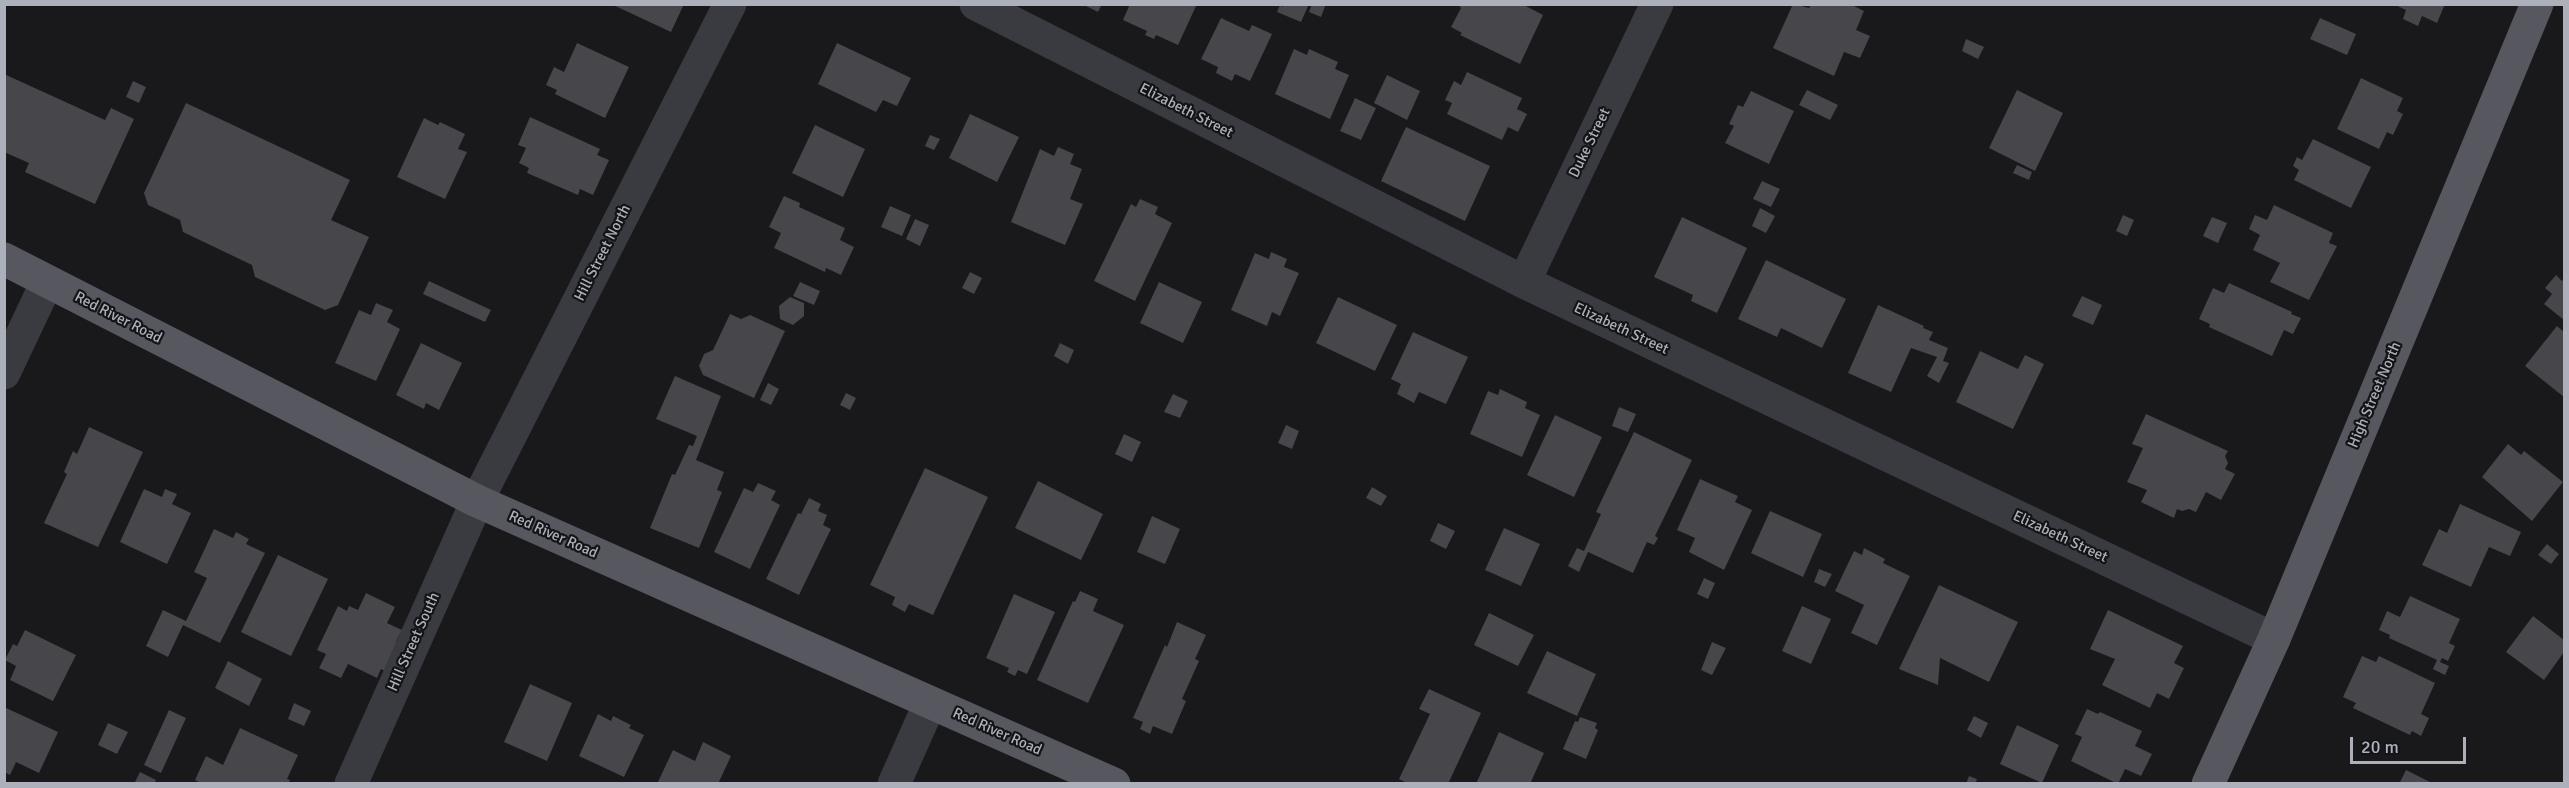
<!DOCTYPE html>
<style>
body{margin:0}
#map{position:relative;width:2569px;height:788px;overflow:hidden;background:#19191b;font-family:Signika,sans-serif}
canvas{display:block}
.frame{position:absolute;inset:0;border:6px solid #acb0ba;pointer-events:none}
.scale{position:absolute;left:2350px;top:737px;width:116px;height:27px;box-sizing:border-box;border:3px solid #acb0ba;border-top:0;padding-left:8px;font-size:18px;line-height:21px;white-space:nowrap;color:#acb0ba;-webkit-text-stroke:4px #141416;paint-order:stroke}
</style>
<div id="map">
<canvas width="2569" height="788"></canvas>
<div class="frame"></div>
<div class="scale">20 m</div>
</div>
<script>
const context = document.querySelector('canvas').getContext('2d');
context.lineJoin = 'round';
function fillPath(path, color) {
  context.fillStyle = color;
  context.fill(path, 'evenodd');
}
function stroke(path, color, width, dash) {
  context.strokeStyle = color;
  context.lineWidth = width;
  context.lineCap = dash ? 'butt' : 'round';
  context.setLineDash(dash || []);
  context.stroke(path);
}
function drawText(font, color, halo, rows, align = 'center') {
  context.font = font + ' Signika,sans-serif';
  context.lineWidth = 4.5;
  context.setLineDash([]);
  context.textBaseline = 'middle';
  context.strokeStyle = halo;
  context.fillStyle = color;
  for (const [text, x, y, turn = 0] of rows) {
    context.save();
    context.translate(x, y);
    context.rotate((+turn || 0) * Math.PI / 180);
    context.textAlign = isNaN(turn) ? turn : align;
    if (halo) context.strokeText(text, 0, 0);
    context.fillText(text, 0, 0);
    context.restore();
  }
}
fillPath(new Path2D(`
 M611,4H684L671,32Z
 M1082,4H1102L1098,12Z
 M1130,4H1197L1178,45L1156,35L1154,39L1145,35L1147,31L1123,20Z
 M1283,4H1309L1301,22L1277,12L1280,5L1283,7Z
 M1312,4H1326L1321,17L1309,12Z
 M1458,4H1522L1543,15L1520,64L1460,35L1462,33L1451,27L1461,8Z
 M1793,4L1809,8L1811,4H1850L1864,11L1856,30L1870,36L1860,58L1844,52L1834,76L1773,48Z
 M2393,4H2445L2437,23L2422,16L2418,26L2403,19L2406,10Z
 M1221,18L1249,31L1252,25L1272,34L1250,81L1235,74L1232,81L1216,73L1218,67L1201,59Z
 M2320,18L2356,34L2347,55L2310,39Z
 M1966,39L1984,47L1978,59L1962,51Z
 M577,43L629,67L605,118L555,94L557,90L546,85L554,67L564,72Z
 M837,43L911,78L897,106L883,100L876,112L818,84Z
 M1294,49L1307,55L1309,49L1338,62L1335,69L1349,75L1330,119L1275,94Z
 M1467,72L1522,98L1517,109L1527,114L1518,132L1508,127L1502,140L1447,114L1452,103L1445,100L1454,81L1461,85Z
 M4,74L105,120L111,108L134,119L95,204L25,172L29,163L4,152Z
 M1387,75L1420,91L1407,120L1374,103Z
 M2361,78L2403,98L2397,111L2403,114L2393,135L2387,132L2379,149L2337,129Z
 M133,81L146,87L139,103L126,97Z
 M1807,90L1838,105L1830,120L1799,105Z
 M2017,90L2063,113L2035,171L1989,148Z
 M1751,91L1794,111L1769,164L1725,143L1734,126L1729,124L1738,105L1743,107Z
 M1355,98L1376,108L1361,140L1340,131Z
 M186,103L350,180L331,220L369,237L338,305L325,310L255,277L252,265L183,232L180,220L148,205L144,193Z
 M970,114L1019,137L997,182L949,158Z
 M530,117L600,149L597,155L609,160L593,195L580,189L578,195L527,173L529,168L519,163L526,148L518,145Z
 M424,118L438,125L440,122L465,134L458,149L467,152L445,199L397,177Z
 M815,125L865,149L843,197L792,173Z
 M1406,127L1490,166L1465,221L1381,181Z
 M930,135L940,139L934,150L925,146Z
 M2313,139L2371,167L2351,208L2294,180L2299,170L2293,166L2297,157L2302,160Z
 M1058,147L1074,154L1070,164L1082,169L1070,199L1083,204L1065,245L1011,222L1040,149L1054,156Z
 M2017,165L2032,172L2029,180L2013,173Z
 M1762,181L1780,189L1771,207L1753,199Z
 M784,196L800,203L799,207L845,228L840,240L854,247L841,275L826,268L825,272L774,248L781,233L769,227Z
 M1140,199L1158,207L1155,214L1172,223L1135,301L1094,281L1131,204L1136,207Z
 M2274,205L2333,233L2329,243L2337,246L2309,300L2270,282L2280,263L2253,250L2260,235L2249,229L2255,215L2267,220Z
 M890,206L911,215L902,236L881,227Z
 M1760,208L1775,216L1766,233L1752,226Z
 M2123,215L2134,220L2127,236L2116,231Z
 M1682,217L1747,248L1717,313L1691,301L1693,295L1654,277Z
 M2212,217L2227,223L2218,243L2203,236Z
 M915,219L929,225L920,246L906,239Z
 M1271,252L1287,259L1284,267L1299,273L1280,316L1272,312L1267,326L1231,310L1255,253L1269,259Z
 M1766,260L1846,299L1822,348L1781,328L1777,337L1738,319Z
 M970,272L982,278L974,294L962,288Z
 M2556,275L2562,281L2564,278V320L2544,304L2552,294L2545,288Z
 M429,281L491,310L485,322L423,294Z
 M800,282L820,291L814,305L793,296Z
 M1159,282L1202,302L1183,343L1140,323Z
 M2229,283L2292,312L2291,314L2301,318L2293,334L2284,330L2272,356L2209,327L2210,324L2199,319L2213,288L2224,293Z
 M2082,296L2102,305L2093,325L2072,316Z
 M790,297L804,303V316L793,325L780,319L779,306Z
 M1338,297L1397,325L1375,371L1316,343Z
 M376,303L393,310L387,322L400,329L376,381L335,363L359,310L371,315Z
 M1878,305L1924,326L1923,328L1933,332L1929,340L1948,348L1943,361L1949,363L1939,383L1927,376L1937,357L1911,348L1891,392L1848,373Z
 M730,314L741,319L750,315L785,331L754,398L703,375L699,366L704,354L713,350Z
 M2557,326L2564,332V397L2525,366Z
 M1413,332L1468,357L1446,404L1419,392L1414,403L1397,394L1401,384L1391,379Z
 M421,343L462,363L439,410L426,403L424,409L396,395Z
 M1060,343L1074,350L1068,364L1054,356Z
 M1980,351L2018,369L2025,355L2044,364L2013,429L1956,402Z
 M675,376L721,396L696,460L724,472L717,490L722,492L699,548L650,528L672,474L675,475L689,445L693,446L697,436L656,419Z
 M768,383L779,389L771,405L760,400Z
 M1500,389L1527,402L1525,408L1540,415L1522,457L1470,434L1488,391L1498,395Z
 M846,393L856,398L850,410L840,405Z
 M1173,394L1188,401L1180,418L1164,412Z
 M1619,407L1636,414L1628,432L1612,426Z
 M2146,414L2228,451L2225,456L2228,463L2225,469L2235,474L2221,500L2206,492L2196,512L2189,509L2182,511L2177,509L2174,518L2141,502L2147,490L2127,482L2143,448L2132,444Z
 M1555,415L1602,437L1574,497L1527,475Z
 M1286,425L1299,431L1292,449L1278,443Z
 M89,427L143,452L98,547L44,523L67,474L64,472L73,451L77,454Z
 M1634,432L1692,460L1655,536L1658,538L1654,545L1647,542L1633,573L1588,552L1579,572L1568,566L1577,548L1584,551L1601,514L1596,512Z
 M1124,434L1141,442L1132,462L1115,454Z
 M2508,444L2521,455L2524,451L2563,482L2532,521L2482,477Z
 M925,468L988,497L933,615L909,604L905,612L892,605L895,597L870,585Z
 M1700,479L1738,496L1735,502L1752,510L1724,570L1689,552L1695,538L1677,530Z
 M1038,481L1103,514L1081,560L1015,528Z
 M758,483L776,491L771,500L780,505L750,569L714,552L744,488L753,492Z
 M1372,487L1387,496L1381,506L1366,498Z
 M144,489L162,497L165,489L177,494L172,504L191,513L167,564L120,542Z
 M809,498L821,504L818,511L827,515L823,525L831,529L799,595L766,579L798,513L801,514Z
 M2460,504L2521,532L2510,556L2489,547L2471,587L2422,565L2439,529L2447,533Z
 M1770,511L1822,534L1803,577L1751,553Z
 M1152,516L1180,529L1165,564L1137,552Z
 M1438,523L1455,531L1446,549L1430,541Z
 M1504,528L1540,544L1521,586L1485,570Z
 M214,529L233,538L236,532L249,539L246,544L265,553L220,643L183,625L168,657L146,646L163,610L186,621L207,578L194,572Z
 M2547,544L2559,554L2551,564L2538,555Z
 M1864,548L1885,559L1883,563L1910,576L1877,645L1851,633L1864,605L1835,591L1854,551L1862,555Z
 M278,555L328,579L291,656L241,632Z
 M1819,569L1832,574L1825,587L1814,582Z
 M1704,578L1715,583L1708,599L1697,594Z
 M1939,585L2018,622L1989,682L1940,658L1938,685L1899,669Z
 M1080,591L1098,599L1093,611L1124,625L1088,703L1037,680L1073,601L1075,602Z
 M366,593L395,607L387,623L402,630L396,641L403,644L389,673L381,669L377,678L348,664L341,678L319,668L326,654L317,650L338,606L347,611L349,606L358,610Z
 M1014,594L1055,612L1027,674L1018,670L1015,676L1007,672L1009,668L986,658Z
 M2410,596L2460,619L2449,643L2455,646L2448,661L2442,658L2440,662L2449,666L2445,675L2433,669L2437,660L2389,638L2390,635L2379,630L2387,611L2400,617Z
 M1802,606L1831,619L1811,664L1782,651Z
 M2108,610L2183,646L2174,663L2184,668L2169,699L2157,693L2150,708L2102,685L2115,659L2090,649Z
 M1489,613L1534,635L1518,666L1474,645Z
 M2533,616L2564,640V652L2544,680L2506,652Z
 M1177,622L1206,635L1195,659L1199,661L1182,699L1186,701L1172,734L1153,726L1150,734L1140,729L1143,722L1133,718L1165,645L1167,647Z
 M25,630L76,655L53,701L10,680L16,666L5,660L13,644L17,646Z
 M1712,642L1726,648L1712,675L1701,670Z
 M1547,651L1596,674L1577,716L1527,693Z
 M2362,656L2376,662L2379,656L2435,683L2421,714L2429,718L2421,736L2412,731L2410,735L2353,708L2356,703L2343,697Z
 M228,661L262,679L249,706L215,688Z
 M530,684L572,703L547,761L504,742Z
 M1429,689L1481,713L1448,784H1409L1399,779L1430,714L1419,709Z
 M294,703L311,711L304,726L288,719Z
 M4,707L58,732L39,773L16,762L10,775L4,772Z
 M2087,709L2098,714L2100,712L2142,731L2135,746L2152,754L2141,776L2125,769L2118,784L2071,761L2082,737L2075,734Z
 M169,710L186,718L161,773L144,765Z
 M598,714L611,721L613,716L631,725L629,728L644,735L624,777L579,756Z
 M1974,716L1988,723L1981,738L1967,730Z
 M1580,717L1597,723L1595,728L1598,730L1586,759L1563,749L1575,721L1578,722Z
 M108,723L128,732L117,754L98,745Z
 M2017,725L2059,745L2042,783L2000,764Z
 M240,728L298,755L287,779L290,780L288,784H203L195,780L206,756L223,765Z
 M1499,732L1544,753L1530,784H1476Z
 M703,742L731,756L718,784H657L673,750L695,761Z
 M2406,770L2434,784H2399Z
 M140,772L156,780L154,784H134Z
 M1969,776L1977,779L1975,784H1966Z`), '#46464b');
stroke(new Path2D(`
 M976,4L1524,282L2274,639
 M1524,282L1657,4
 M4,373L47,282
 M351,784L477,501L730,4
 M894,784L930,703`), '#3a3b40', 33);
stroke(new Path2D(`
 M4,259L477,501L1114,784
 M2208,784L2274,639L2537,4`), '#57585f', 33);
drawText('15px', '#acb0ba', '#141416', [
 ["Elizabeth Street",1186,111,27],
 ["Duke Street",1590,143,-64],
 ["Hill Street North",603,253,-63],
 ["Red River Road",118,318,27],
 ["Elizabeth Street",1621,329,25],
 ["High Street North",2375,395,-67],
 ["Red River Road",553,535,24],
 ["Elizabeth Street",2060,537,25],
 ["Hill Street South",414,642,-66],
 ["Red River Road",997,732,24]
]);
</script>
